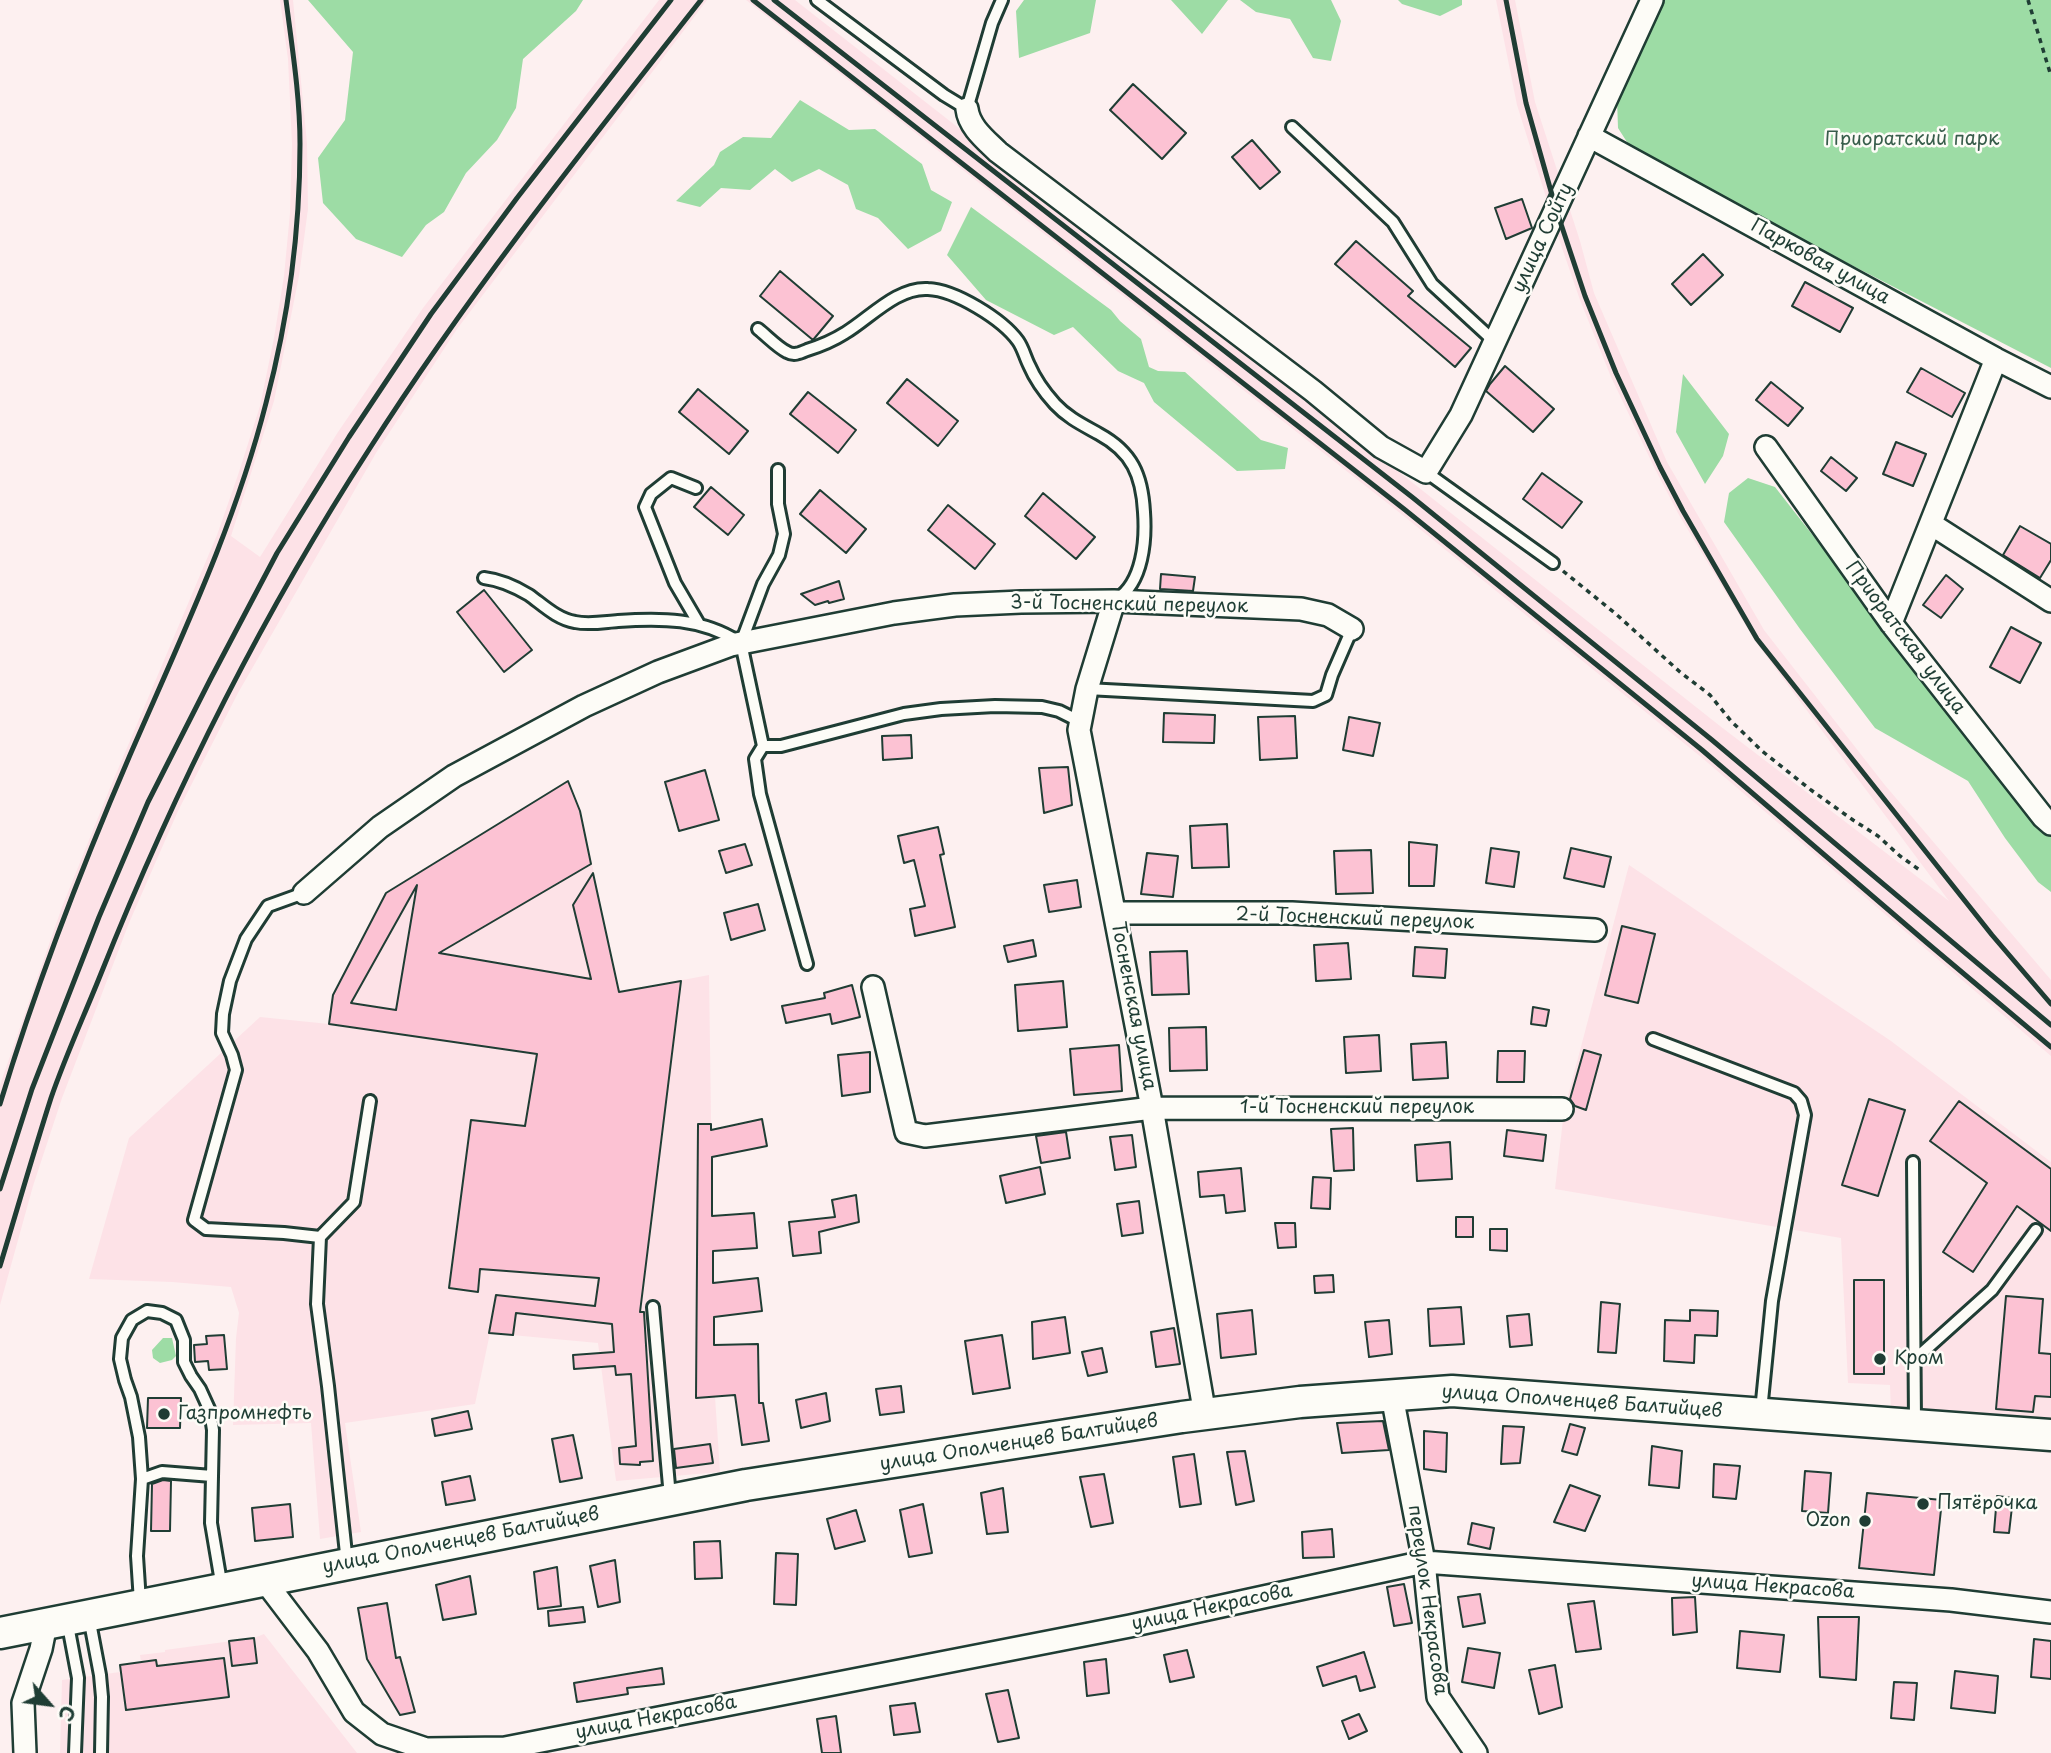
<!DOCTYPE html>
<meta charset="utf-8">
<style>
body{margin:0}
#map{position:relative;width:2051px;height:1753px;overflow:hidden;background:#fdf0f0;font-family:"Playpen Sans",sans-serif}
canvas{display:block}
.north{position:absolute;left:14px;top:1669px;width:70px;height:70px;-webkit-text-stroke:5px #fdfcf7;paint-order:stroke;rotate:118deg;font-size:19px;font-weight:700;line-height:28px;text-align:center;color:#1f3d34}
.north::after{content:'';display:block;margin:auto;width:24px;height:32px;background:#1f3d34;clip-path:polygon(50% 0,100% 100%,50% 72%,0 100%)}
</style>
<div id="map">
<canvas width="2051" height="1753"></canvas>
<div class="north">С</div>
</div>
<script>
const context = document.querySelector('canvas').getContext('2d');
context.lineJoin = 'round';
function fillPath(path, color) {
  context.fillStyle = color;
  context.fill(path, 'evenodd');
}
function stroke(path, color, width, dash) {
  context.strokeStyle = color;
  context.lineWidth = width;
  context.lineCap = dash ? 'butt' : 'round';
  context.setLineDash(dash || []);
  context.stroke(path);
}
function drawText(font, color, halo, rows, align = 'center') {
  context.font = font + ' "Playpen Sans",sans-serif';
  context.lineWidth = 5;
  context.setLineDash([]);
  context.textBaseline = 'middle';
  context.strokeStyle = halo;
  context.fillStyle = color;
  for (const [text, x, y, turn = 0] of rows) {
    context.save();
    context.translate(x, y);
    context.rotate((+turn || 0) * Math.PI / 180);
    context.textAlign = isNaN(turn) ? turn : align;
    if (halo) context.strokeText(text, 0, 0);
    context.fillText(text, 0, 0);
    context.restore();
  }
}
fillPath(new Path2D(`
 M280,0H293L307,143L308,209L299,276L274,401L231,536L260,557L338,432L423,308L659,0H707L457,329L376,453L238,693L178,811L129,923L62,1098L33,1186L0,1305V1085L62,907L110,788L217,535L238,475L260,406L274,338L284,276L290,213L292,144L288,59Z
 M746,0H795L1418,487L1720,726L1949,901L1755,641L1679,515L1655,469L1611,377L1580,300L1562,248L1517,105L1496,0H1515L1535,102L1580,241L1594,293L1667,462L1764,630L1884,784L2051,980V1056L1701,757L1400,513Z
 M568,781L581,812L619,992L709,975L715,1397L720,1472L616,1481L598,1343L490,1333L475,1404L345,1423L361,1532L320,1539L311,1423L233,1425L236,1338L239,1313L231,1287L172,1282L89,1279L129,1138L260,1017L329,1024L332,1000L340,981L386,893Z
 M1629,865L1891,1041L2051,1162V1423L1891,1412L1890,1385L1848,1383L1841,1238L1555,1189L1564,1111Z
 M264,1634L357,1753H60L62,1680L120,1672V1665L141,1662L140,1655L165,1652V1650L254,1638Z`), '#fde2e7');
fillPath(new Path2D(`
 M308,0H583L576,11L523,59L516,108L497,140L466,173L444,212L426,225L402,257L356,239L323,203L318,158L345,120L353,52Z
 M1024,0H1096L1090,33L1019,58L1016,11Z
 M1171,0H1228L1202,34Z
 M1240,0H1331L1341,21L1331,61L1313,58L1290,19L1256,12Z
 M1398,0H1462V5L1440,16L1402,4Z
 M1663,0H2051V368L1634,153L1618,128L1617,99Z
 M800,100L849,130L875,129L922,164L931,190L952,202L941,231L908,249L878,218L856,209L848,185L819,169L792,182L775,169L750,190L721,188L700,207L676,201L714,165L720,152L743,137L771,138Z
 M971,207L1111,310L1120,321L1141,339L1149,367L1158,371L1185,372L1261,440L1288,448L1285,469L1237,471L1154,402L1144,383L1118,371L1073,327L1054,335L986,300L947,255Z
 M1683,374L1729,434L1723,456L1705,484L1676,432Z
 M1748,478L1775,487L2037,822L2051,835V892L2038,882L2005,838L1968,781L1875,728L1800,629L1724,522L1729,493Z
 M163,1338H172L176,1356L172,1360L160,1363L153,1358L152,1350Z`), '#9ddca5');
const building = new Path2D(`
 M1133,84L1186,133L1162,159L1110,110Z
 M1252,140L1280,172L1260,189L1232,157Z
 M1522,199L1532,228L1506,239L1495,208Z
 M1356,241L1413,291L1408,296L1471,348L1455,367L1335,264Z
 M1703,254L1723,275L1691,305L1672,284Z
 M780,271L833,316L813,340L760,296Z
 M1805,282L1853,308L1840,332L1792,306Z
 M1505,366L1554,409L1533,432L1486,391L1490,384Z
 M1921,368L1965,393L1952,417L1907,392Z
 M907,379L958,421L938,446L887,403Z
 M1771,382L1803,408L1788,426L1756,400Z
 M698,389L748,431L729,454L679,412Z
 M808,392L856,430L838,453L790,414Z
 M1896,442L1926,454L1913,486L1883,474Z
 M1831,457L1857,478L1846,491L1821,471Z
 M1542,473L1582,502L1562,528L1523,499Z
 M711,487L744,515L728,535L694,507Z
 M820,490L866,529L846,553L800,514Z
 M1043,493L1095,537L1076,559L1025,516Z
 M948,505L995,544L975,569L928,530Z
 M2020,526L2051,544V560L2040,578L2003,555Z
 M1161,574L1195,577L1193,591L1160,589Z
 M1946,575L1963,589L1941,618L1923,605Z
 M839,581L844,599L829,603L828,601L815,605L801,594Z
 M484,590L532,650L504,672L457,612Z
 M2011,627L2041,643L2020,683L1990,667Z
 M1164,713L1215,715L1214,743L1163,742Z
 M1295,716L1297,758L1260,760L1258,717Z
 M1349,717L1380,723L1373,756L1343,750Z
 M911,735L912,758L883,760L882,736Z
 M1068,767L1072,805L1044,813L1039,768Z
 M705,770L719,820L679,831L665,782Z
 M568,781L580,811L591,864L439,953L591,979L573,905L593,873L619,992L681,981L640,1312H644L653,1461L640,1462V1465L620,1464L619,1448L636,1446L631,1374L616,1375L615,1366L574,1369L573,1355L614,1352L612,1324L516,1313L513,1335L489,1333L496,1295L595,1306L599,1278L480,1269L478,1292L449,1288L471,1120L525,1126L537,1054L329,1024L333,995L386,893ZM417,885L396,1010L351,1003Z
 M1227,824L1229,867L1192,868L1190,826Z
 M938,827L944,854L940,855L955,927L915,936L910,909L925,906L914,860L904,863L898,836Z
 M1409,842L1437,845L1434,886H1409Z
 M745,844L752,865L726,873L719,851Z
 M1491,848L1519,852L1514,887L1486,883Z
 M1571,848L1611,857L1604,887L1564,878Z
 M1371,850L1373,893L1336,894L1334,851Z
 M1147,853L1178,856L1173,897L1141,894Z
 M1077,880L1081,907L1049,912L1044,885Z
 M758,904L765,930L731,940L724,913Z
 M1622,926L1655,934L1638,1003L1605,995Z
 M1033,940L1036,956L1008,962L1004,946Z
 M1348,943L1351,979L1316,981L1314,945Z
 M1415,947L1447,949L1445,978L1413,976Z
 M1187,951L1189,994L1152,995L1150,952Z
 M1063,981L1067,1027L1018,1031L1015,985Z
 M852,985L860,1017L832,1024L830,1014L786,1023L782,1006L825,998L824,993Z
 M1533,1007L1549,1010L1546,1026L1531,1024Z
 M1206,1027L1207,1070L1170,1071L1169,1028Z
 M1379,1035L1381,1071L1346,1073L1344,1037Z
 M1446,1042L1448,1078L1413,1080L1411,1044Z
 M1119,1045L1122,1091L1074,1095L1070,1049Z
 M1584,1050L1601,1055L1586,1110L1575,1106L1570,1099Z
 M1498,1051H1525L1524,1082H1497Z
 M870,1052V1092L842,1096L838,1055Z
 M1869,1099L1905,1110L1878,1196L1842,1185Z
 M1959,1101L2051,1169V1231L2017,1206L1973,1272L1943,1252L1987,1183L1930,1141Z
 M762,1119L767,1146L712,1157V1216L754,1213L757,1248L713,1251V1283L758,1278L762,1311L714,1317V1345L758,1344L759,1403H763L769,1441L742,1445L735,1395L696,1398L698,1124H711V1130Z
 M1353,1128L1354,1170L1334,1171L1331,1129Z
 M1507,1130L1546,1135L1543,1161L1504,1156Z
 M1066,1132L1070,1158L1041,1163L1036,1136Z
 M1132,1135L1136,1167L1115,1170L1110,1137Z
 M1450,1142L1452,1179L1417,1181L1415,1145Z
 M1040,1167L1045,1194L1006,1203L1000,1176Z
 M1241,1168L1245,1211L1226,1213L1224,1195L1200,1197L1198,1172Z
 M1313,1177L1331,1178L1330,1209L1311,1208Z
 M856,1195L859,1222L819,1232L821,1253L793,1256L789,1222L835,1217L832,1200Z
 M1139,1201L1143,1233L1122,1236L1117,1204Z
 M1456,1217H1473V1237H1456Z
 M1275,1223H1295L1296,1247L1278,1248Z
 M1490,1229H1507V1251L1490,1250Z
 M1333,1275L1334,1292L1315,1293L1314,1276Z
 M1854,1280H1884V1374H1854Z
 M2006,1296L2043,1299L2039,1353L2051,1354V1397L2035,1396L2033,1412L1996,1409Z
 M1601,1302L1620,1304L1616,1353L1598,1352Z
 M1461,1307L1464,1344L1430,1346L1428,1309Z
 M1252,1310L1256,1354L1221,1358L1217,1314Z
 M1690,1310L1718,1311L1717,1336L1695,1335L1694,1363L1664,1361L1665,1320L1690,1321Z
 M1529,1314L1532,1345L1510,1347L1507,1316Z
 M1065,1317L1070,1353L1033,1359L1032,1322Z
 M1389,1320L1392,1354L1369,1357L1365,1322Z
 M1174,1328L1180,1364L1156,1367L1151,1332Z
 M224,1335L227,1369L209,1370L208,1361L195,1362L194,1345L207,1344L206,1336Z
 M1002,1335L1010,1388L973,1394L965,1341Z
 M1102,1348L1107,1372L1088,1376L1082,1352Z
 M901,1386L904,1412L880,1415L876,1389Z
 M826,1393L830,1421L801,1428L796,1400Z
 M148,1398H181L180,1428H147Z
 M468,1411L472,1429L435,1436L432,1419Z
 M1383,1421L1389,1450L1342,1453L1337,1423Z
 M1570,1424L1585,1428L1577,1455L1562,1451Z
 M1503,1426L1524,1427L1520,1463L1501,1464Z
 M1424,1431L1447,1433L1446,1472L1424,1469Z
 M573,1435L582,1478L560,1482L552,1439Z
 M710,1444L713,1463L676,1468L674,1449Z
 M1652,1446L1682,1451L1679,1488L1649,1485Z
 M1245,1451L1254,1501L1236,1505L1227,1452Z
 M1194,1454L1201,1504L1180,1507L1173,1457Z
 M1714,1464L1740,1466L1736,1499L1713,1497Z
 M1805,1471L1831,1473L1828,1513L1802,1511Z
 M1104,1474L1113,1523L1091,1527L1080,1477Z
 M470,1476L475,1500L446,1505L442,1482Z
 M163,1480L171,1481L170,1531H151L152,1484Z
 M1570,1485L1600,1496L1585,1531L1554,1522Z
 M1003,1488L1008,1532L987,1534L981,1493Z
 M1867,1493L1942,1500L1934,1575L1859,1568Z
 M1997,1496L2013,1498L2009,1533L1994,1532Z
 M290,1504L293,1537L255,1541L252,1508Z
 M923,1504L932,1553L909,1557L900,1510Z
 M856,1510L865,1541L835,1549L827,1519Z
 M1472,1523L1494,1528L1490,1549L1468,1544Z
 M1332,1529L1334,1557L1303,1558L1302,1532Z
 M720,1541L722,1578L695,1579L694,1542Z
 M776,1553L798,1554L796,1605L774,1604Z
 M615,1560L620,1602L598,1607L590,1566Z
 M557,1567L561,1606L538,1609L534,1572Z
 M470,1576L476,1614L443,1620L436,1585Z
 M1404,1584L1412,1623L1394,1626L1387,1587Z
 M1480,1594L1485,1623L1463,1627L1458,1597Z
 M1695,1597L1697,1632L1673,1635L1672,1598Z
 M1594,1601L1601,1649L1576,1652L1568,1604Z
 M387,1603L396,1658L400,1657L415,1712L400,1715L367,1659L358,1608Z
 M583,1607L585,1622L549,1626L548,1611Z
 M1818,1617H1859L1856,1680L1820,1677Z
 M1740,1631L1784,1635L1780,1672L1737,1668Z
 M254,1638L257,1663L232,1666L229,1641Z
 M2034,1639L2051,1641V1679L2031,1677Z
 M1468,1648L1500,1653L1494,1688L1462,1682Z
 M1187,1650L1194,1677L1170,1682L1164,1655Z
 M1364,1652L1375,1687L1360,1691L1356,1676L1323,1686L1317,1667Z
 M224,1658L229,1697L126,1710L120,1665L156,1660L157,1666Z
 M1106,1659L1109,1693L1087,1696L1084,1662Z
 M1555,1665L1562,1707L1539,1714L1529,1670Z
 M662,1668L664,1684L627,1688L628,1694L577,1702L574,1683Z
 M1955,1671L1998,1676L1995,1713L1951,1708Z
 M1894,1682L1917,1683L1914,1720L1891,1718Z
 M1008,1690L1019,1738L998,1742L986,1694Z
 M915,1703L920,1732L894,1735L890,1706Z
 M1359,1714L1367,1731L1349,1739L1342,1721Z
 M836,1716L841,1753H822L817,1719Z`);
fillPath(building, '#fcc2d3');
stroke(building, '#1f3d34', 2);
const service = new Path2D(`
 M817,0L944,95L967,109L992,23L1002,0
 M1292,127L1393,222L1432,284L1495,342
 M758,329C767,336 777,347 787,352C794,356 800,353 807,350C820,346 834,340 845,333C870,318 897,287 928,289C955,290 1002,319 1018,341C1023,348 1025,357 1029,365C1035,379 1045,393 1055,404C1068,418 1083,425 1099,434C1132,452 1142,475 1144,512C1146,540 1143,582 1117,599
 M778,470V504L784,534L779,555L763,584L741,643L763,746L755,759L760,794L807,964
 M1426,472L1553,563
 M696,488L671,478L651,494L645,507L675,583L699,624
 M484,578C501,580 514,586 529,595C543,605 557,619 575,622C589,625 604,622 618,621C661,618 702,618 739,642
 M1087,689L1313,701L1326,695L1332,675L1352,629
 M763,746H781L904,714L941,709L995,706L1042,707L1059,711L1081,722
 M304,893L268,906L246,939L230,981L223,1014L222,1033L232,1055L236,1070L194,1220L206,1229L284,1233L320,1237L317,1304L328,1386L347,1563
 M1653,1039L1794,1093L1801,1101L1805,1115L1772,1301L1761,1411
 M1913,1162L1915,1422
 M320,1237L354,1202L370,1101
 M653,1307L670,1497
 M1913,1361L1992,1290L2036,1230
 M142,1479L162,1472L212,1476
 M140,1602L137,1556L142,1479L139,1437L131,1397L125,1380L120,1359L122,1338L132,1320L147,1311L162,1313L176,1320L184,1340V1362L191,1376L200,1389L210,1411L213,1430L211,1523L222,1588
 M89,1617L100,1675L102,1697L101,1753
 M67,1620L78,1678L75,1753`);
const minor = new Path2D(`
 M967,109C969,127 986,140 998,152L1313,391L1381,447L1426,472L1461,415L1652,0
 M1589,136L1996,359L2051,387
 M1766,447L1891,623L2043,817L2051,824
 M1931,524L2051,601
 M1114,601L1087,689L1079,730L1152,1108L1205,1415
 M1891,623L1996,359
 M304,893L380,827L454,776L584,706L658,672L731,645L894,613L955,605L1021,602L1114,601L1301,609L1328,615L1352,629
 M1115,913H1292L1595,930
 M873,987L906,1132L925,1136L1152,1108L1562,1109
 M1392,1396L1424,1562L1438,1697L1476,1753
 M264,1580L318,1651L354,1712L382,1734L426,1749L505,1748L1130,1626L1424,1562L1951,1600L2051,1612
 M25,1753L23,1703L41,1649L46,1624`);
const secondary = new Path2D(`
 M0,1633L746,1485L1182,1417L1300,1402L1452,1391L2051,1435`);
stroke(service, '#1f3d34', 16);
stroke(minor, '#1f3d34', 26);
stroke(secondary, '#1f3d34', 35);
stroke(new Path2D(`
 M2028,0L2051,76
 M1563,571L1616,614L1680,672L1710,695L1731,721L1762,751L1811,790L1853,820L1878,836L1900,856L1921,871`), '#1f3d34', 3.5, [5, 5]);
stroke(service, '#fdfcf7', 10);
stroke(minor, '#fdfcf7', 21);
stroke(secondary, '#fdfcf7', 30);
stroke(new Path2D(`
 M753,0L1404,509L1702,750L1926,942L2051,1047
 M774,0L1412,497L1712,740L2051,1025
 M1506,0L1526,103L1556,209L1585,296L1616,373L1660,467L1683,511L1757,639L1992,935L2051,1004
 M0,1104C36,985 81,869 130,755C180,640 235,525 266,403C288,320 300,231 300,144C300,96 292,47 286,0
 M0,1189L32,1089L99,917L148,802L210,680L277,553L349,437L431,314L517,198L671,0
 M0,1266C17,1210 33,1154 51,1098C65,1057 84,1016 100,976C173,793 263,613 370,448C470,291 586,146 701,0`), '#1f3d34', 5);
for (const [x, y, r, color] of [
 [1880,1359,7,"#1f3d34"],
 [164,1414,7,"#1f3d34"],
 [1923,1504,7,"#1f3d34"],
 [1865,1521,7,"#1f3d34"]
]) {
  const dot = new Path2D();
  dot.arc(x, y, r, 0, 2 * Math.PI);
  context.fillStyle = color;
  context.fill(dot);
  stroke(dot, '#fdfcf7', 2.5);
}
drawText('19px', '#385d4b', '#fdfcf7', [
 ["Приоратский парк",1912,140]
]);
drawText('19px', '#1f3d34', '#fdfcf7', [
 ["улица Сойту",1543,238,-65],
 ["Парковая улица",1820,262,29],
 ["3-й Тосненский переулок",1129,605,1],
 ["Приоратская улица",1905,638,53],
 ["2-й Тосненский переулок",1355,919,2],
 ["Тосненская улица",1133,1006,79],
 ["1-й Тосненский переулок",1357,1108],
 ["улица Ополченцев Балтийцев",1582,1402,4],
 ["улица Ополченцев Балтийцев",1019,1443,-9],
 ["улица Ополченцев Балтийцев",461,1541,-11],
 ["улица Некрасова",1773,1587,4],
 ["переулок Некрасова",1427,1600,82],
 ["улица Некрасова",1212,1608,-12],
 ["улица Некрасова",656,1718,-11]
]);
drawText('19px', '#1f3d34', '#fdfcf7', [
 ["Кром",1894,1359],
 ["Газпромнефть",178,1414],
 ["Пятёрочка",1937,1504],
 ["Ozon",1851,1521,"right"]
], 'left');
</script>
